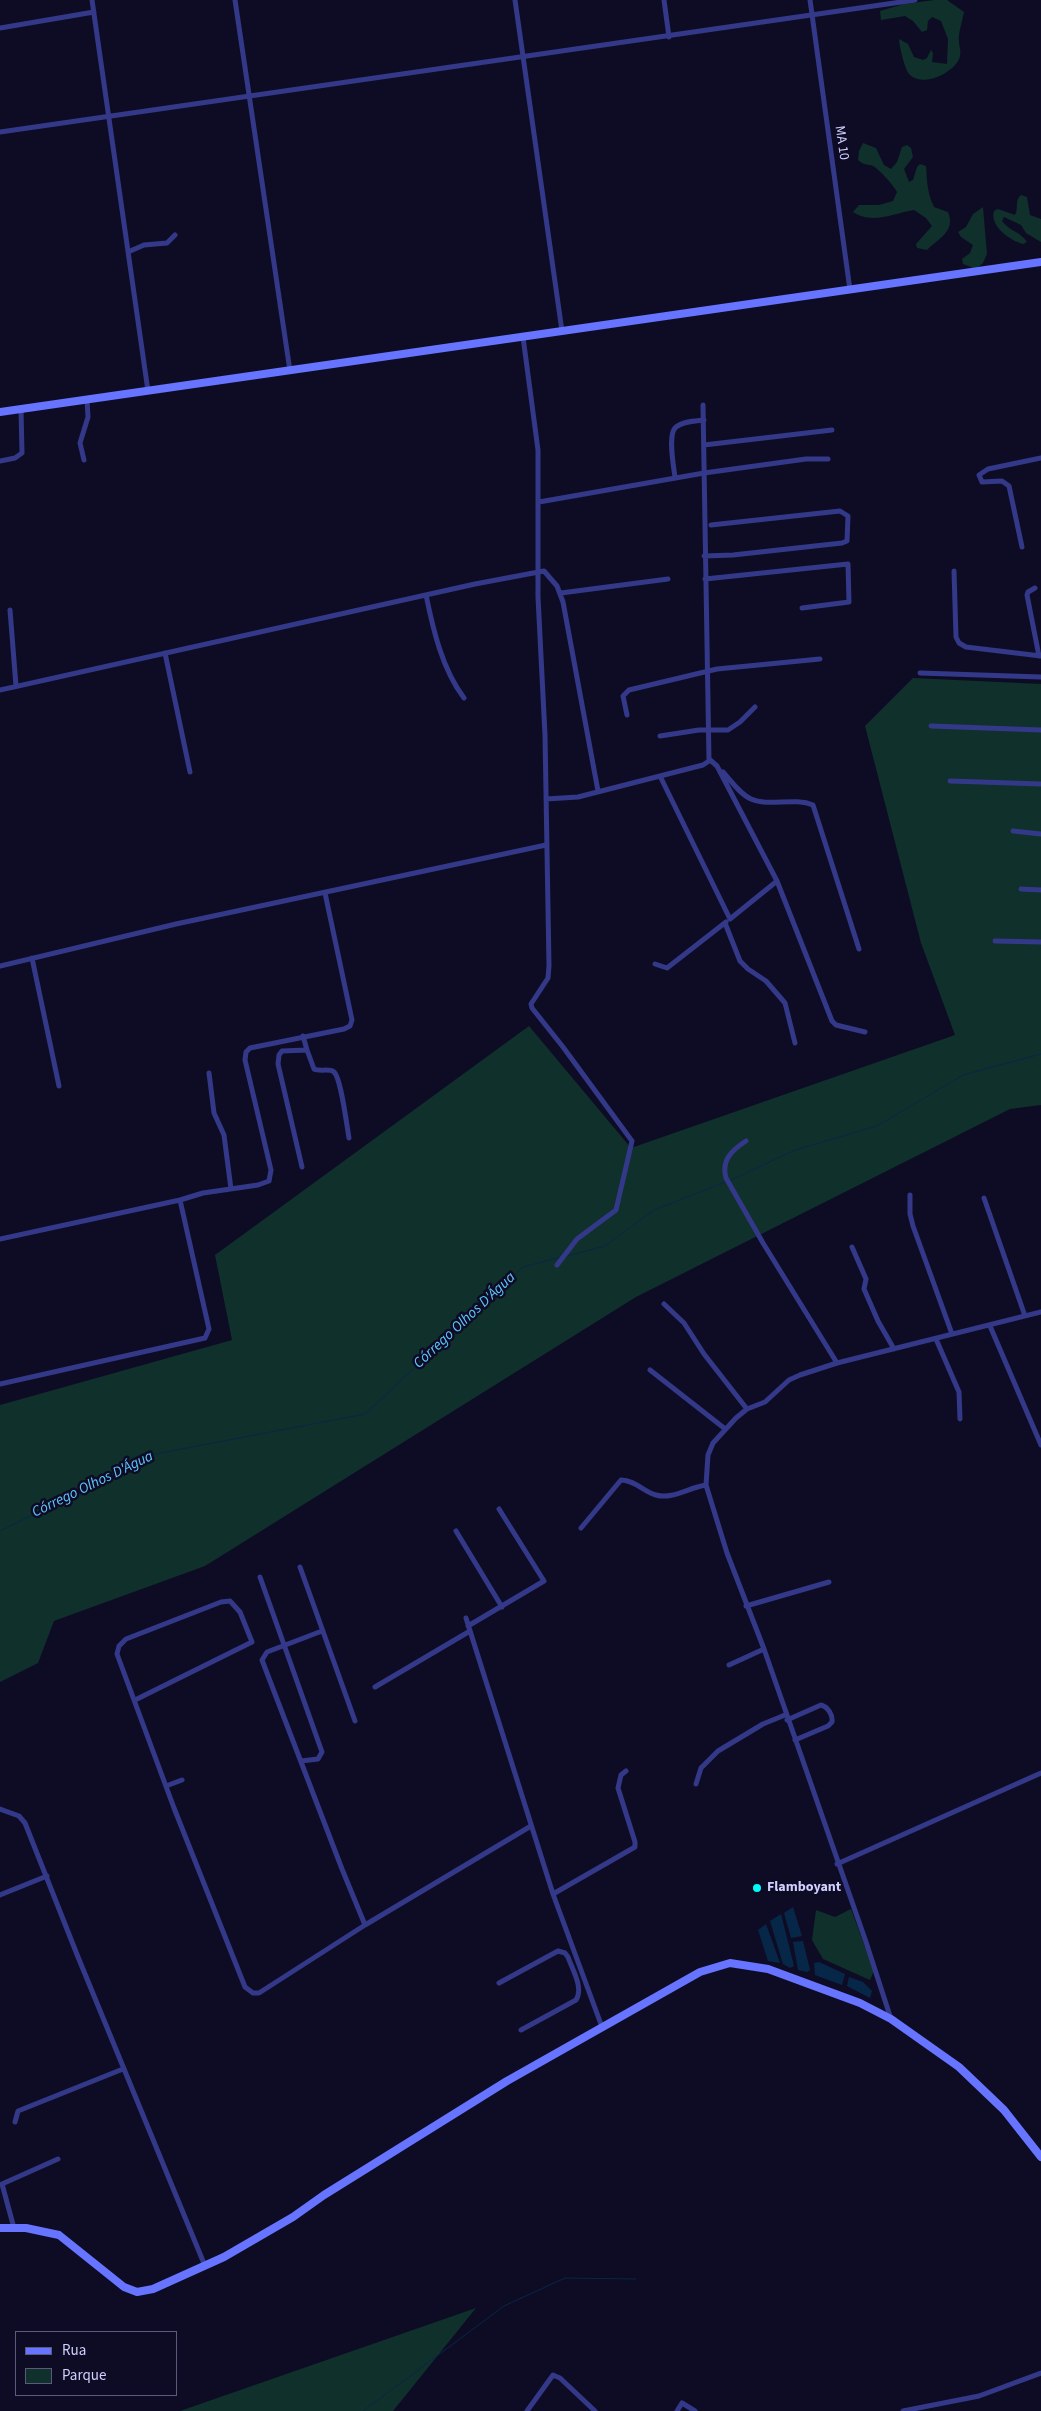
<!DOCTYPE html>
<meta charset="utf-8">
<style>
body{margin:0}
#map{position:relative;width:1041px;height:2411px;overflow:hidden;background:#0e0c25;font-family:"Source Sans 3",sans-serif}
canvas{display:block}
.legend{position:absolute;left:15px;top:2331px;width:162px;height:65px;box-sizing:border-box;background:#0e0c25;border:1px solid #5c5a7c;margin:0;padding:6px 9px;list-style:none;font-size:15px;color:#d0d0ff}
.legend li{display:flex;align-items:center;gap:10px;height:25px}
.legend b{width:25px;border:1px solid #5c5a7c}
</style>
<div id="map">
<canvas width="1041" height="2411"></canvas>
<ul class="legend">
<li><b style="height:6px;background:#6774ff"></b>Rua</li>
<li><b style="height:14px;background:#0f302b"></b>Parque</li>
</ul>
</div>
<script>
const context = document.querySelector('canvas').getContext('2d');
context.lineJoin = 'round';
function fillPath(path, color) {
  context.fillStyle = color;
  context.fill(path, 'evenodd');
}
function stroke(path, color, width, dash) {
  context.strokeStyle = color;
  context.lineWidth = width;
  context.lineCap = dash ? 'butt' : 'round';
  context.setLineDash(dash || []);
  context.stroke(path);
}
function drawText(font, color, halo, rows, align = 'center') {
  context.font = font + ' "Source Sans 3",sans-serif';
  context.lineWidth = 5;
  context.setLineDash([]);
  context.textBaseline = 'middle';
  context.strokeStyle = halo;
  context.fillStyle = color;
  for (const [text, x, y, turn = 0] of rows) {
    context.save();
    context.translate(x, y);
    context.rotate((+turn || 0) * Math.PI / 180);
    context.textAlign = isNaN(turn) ? turn : align;
    if (halo) context.strokeText(text, 0, 0);
    context.fillText(text, 0, 0);
    context.restore();
  }
}
fillPath(new Path2D(`
 M934,0H947L964,12C962,23 958,32 959,43C960,49 962,55 958,61C950,74 924,87 910,75C905,71 899,45 899,39L908,44L914,57L923,60L927,58L931,50L933,53L932,62L947,64L948,39L941,21L932,17L928,21L927,30L922,32L913,21L905,16L881,20L880,11L904,4Z
 M863,143L876,148L884,165L891,169L897,162L902,147L907,145L911,148L913,157L904,169L909,182L913,180L917,167L920,164L926,166C927,180 927,193 934,207L948,212C956,231 939,238 927,250L917,248L916,244L932,226L926,218L914,210C894,213 872,225 853,212L859,205H879L893,201L897,192C895,187 879,169 873,166C867,164 863,165 858,160L859,151Z
 M1021,195L1027,197L1030,215L1041,219V242L1026,233L1021,225L1004,217L1002,221C1009,231 1021,232 1027,242L1023,244C1011,241 989,226 994,211L998,209L1015,215C1019,208 1014,201 1021,195Z
 M983,207L987,254L983,263L976,269L963,264L962,259L970,253L973,245L961,237L958,232L966,227L973,214Z
 M913,678L1041,684V1105L1010,1109L636,1297L205,1566L54,1621L38,1663L0,1682V1405L232,1340L215,1255L529,1026L631,1148L955,1035L921,943L865,726Z
 M851,1909L874,1971L870,1980L823,1959L812,1940L816,1910L835,1917Z
 M476,2308L393,2411H180Z`), '#0f302b');
fillPath(new Path2D(`
 M793,1907L802,1936L791,1938L784,1913Z
 M781,1914L794,1966L790,1968L783,1964L770,1921Z
 M766,1924L780,1963L768,1961L758,1930Z
 M803,1941L810,1970L807,1972L798,1970L793,1942Z
 M819,1962L845,1974L842,1985L815,1975L814,1963Z
 M849,1977L863,1982L872,1991L870,1998L847,1986Z`), '#072749');
stroke(new Path2D(`
 M729,1181L795,1150L877,1126L963,1075L1041,1054
 M567,1256L605,1246L654,1210L725,1182
 M0,1531L155,1454L365,1414L523,1267L561,1257
 M363,2411L504,2306L565,2278L636,2279`), '#072749', 1);
stroke(new Path2D(`
 M92,0L148,391
 M235,0L290,371
 M515,0L562,331
 M664,0L669,37
 M810,0L850,290
 M0,28L94,12
 M0,132L915,0
 M128,252L144,245L167,243L175,235
 M523,337L538,450V597L545,735L549,966L548,978L531,1004L532,1008L563,1047L632,1141L616,1210L577,1239L557,1265
 M704,445L832,430
 M84,460L80,443L88,417L87,400
 M0,461L15,458L22,453L21,409
 M675,478C674,467 667,434 676,427C683,421 695,421 704,420
 M539,502L704,473L806,459H828
 M1022,547L1009,486L1002,481L982,482L979,475L988,469L1041,458
 M704,556L733,555L842,543L847,541L848,516L840,511L711,525
 M954,571L956,637L959,643L966,647L1041,656
 M705,579L848,564L849,602L802,608
 M1035,588L1028,592L1027,595L1039,656
 M561,593L668,579
 M426,595C433,629 442,669 464,698
 M10,610L16,686
 M165,653L190,772
 M920,673L1041,677
 M0,690L475,584L544,571L557,586L563,602L598,791
 M627,715L623,696L629,690L717,669L820,659
 M931,726L1041,730
 M660,736L699,730H728L740,722L755,707
 M709,759L717,766L777,881L832,1021L836,1025L865,1032
 M723,772C731,781 740,794 751,799C769,807 794,797 813,805L859,949
 M660,776L730,919L777,881
 M950,781L1041,784
 M546,799L578,797L703,765L709,761L703,405
 M1013,831L1041,834
 M1021,889L1041,890
 M725,923L740,961L748,969L766,981L785,1003L795,1043
 M995,941L1041,942
 M32,958L59,1086
 M655,964L667,968L726,922
 M0,966L176,924L546,845
 M303,1036L307,1050
 M209,1073L214,1113L224,1135L231,1189
 M746,1141C732,1150 721,1160 726,1178L763,1243L837,1363
 M302,1167L278,1064L279,1055L282,1051L307,1050L314,1069C320,1072 329,1068 334,1072C341,1078 347,1127 349,1138
 M910,1195V1214L913,1226L952,1334
 M984,1198L1025,1316
 M0,1239L180,1200L203,1193L258,1185L269,1181L271,1170L245,1060L246,1052L250,1048L344,1029L350,1026L352,1020L325,893
 M852,1247L866,1279L864,1289L878,1321L894,1349
 M664,1304L684,1323L704,1354L747,1409
 M990,1326L1041,1445
 M936,1339L959,1392L960,1419
 M650,1370L724,1428
 M0,1384L205,1338L209,1329L180,1200
 M581,1528L621,1480C635,1480 644,1492 656,1495C672,1500 690,1487 706,1485
 M456,1531L502,1607
 M300,1567L355,1721
 M260,1577L322,1752L318,1759L301,1761
 M746,1606L829,1582
 M466,1618L553,1894L602,2027
 M468,1626L544,1581L499,1509
 M322,1631L267,1652L262,1660L342,1869L365,1925
 M729,1665L764,1649
 M375,1687L470,1631
 M135,1700L252,1642L240,1612L230,1601L221,1602L126,1639L119,1646L117,1654L174,1808L245,1987L253,1993H259L365,1925L531,1826
 M787,1720L821,1705C828,1707 833,1715 832,1722L828,1726L795,1740
 M696,1784L701,1768L718,1751L763,1724L785,1715
 M166,1786L182,1780
 M0,1809L19,1816L25,1823L78,1957L205,2266
 M837,1864L1041,1773
 M553,1894L635,1847V1842L618,1788L621,1775L626,1771
 M0,1895L47,1876
 M499,1983L558,1951L565,1953L568,1957C572,1969 584,1988 576,2000L521,2030
 M891,2019L866,1942L764,1649L727,1553L706,1485L708,1455L713,1443L736,1418L747,1409L765,1402L789,1380L800,1375L837,1363L1041,1312
 M15,2122L18,2111L123,2069
 M14,2228L2,2184L58,2159
 M527,2411L553,2375L560,2378L595,2411
 M677,2411L682,2403L695,2411
 M903,2411L979,2396L1041,2373`), '#333988', 5);
stroke(new Path2D(`
 M0,412L1041,262
 M0,2228H26L59,2235L124,2287L137,2292L153,2289L224,2257L293,2217L324,2195L507,2081L700,1972L730,1963L768,1969L860,2003L891,2019L959,2067L1004,2110L1041,2157`), '#6774ff', 8);
for (const [x, y, r, color] of [
 [757,1888,5,"#00fbf8"]
]) {
  const dot = new Path2D();
  dot.arc(x, y, r, 0, 2 * Math.PI);
  context.fillStyle = color;
  context.fill(dot);
  stroke(dot, '#0e0c25', 2);
}
drawText('14px', '#d0d0ff', '#0e0c25', [
 ["MA 10",841,143,82]
]);
drawText('bold 14px', '#d0d0ff', '#0e0c25', [
 ["Flamboyant",767,1888]
], 'left');
drawText('italic 15px', '#5ec6ff', '#0e0c25', [
 ["Córrego Olhos D'Água",465,1321,-43],
 ["Córrego Olhos D'Água",93,1485,-26]
]);
</script>
